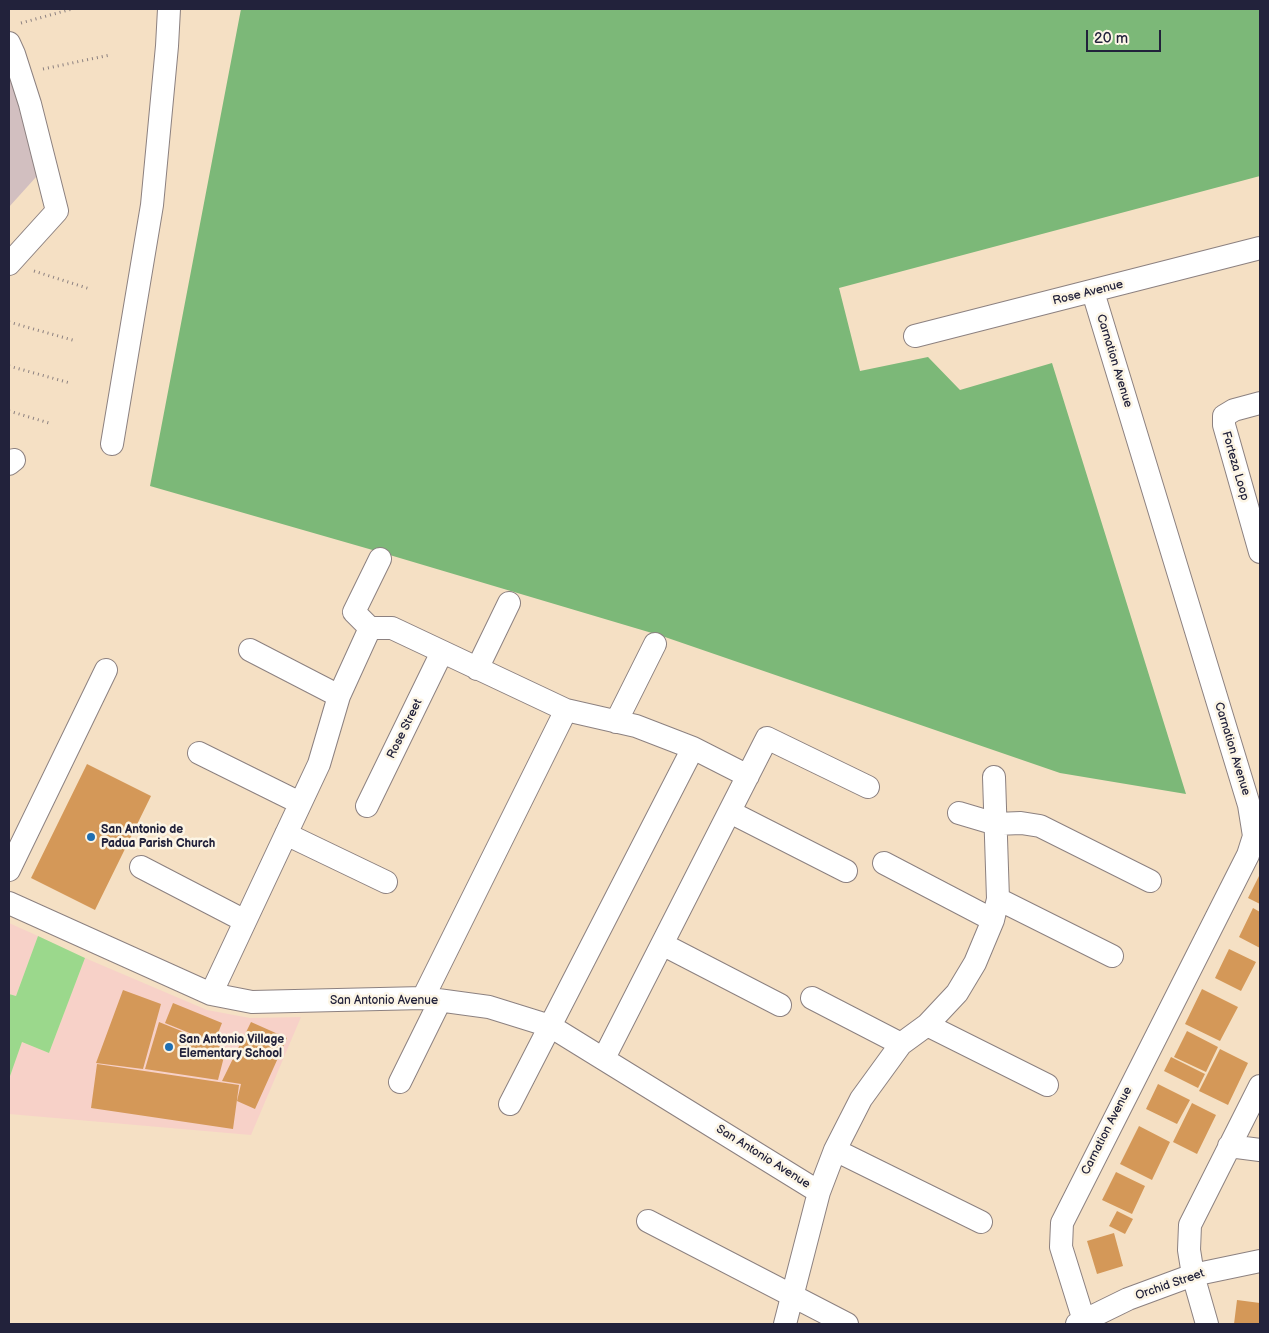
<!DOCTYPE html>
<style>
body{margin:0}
#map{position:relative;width:1269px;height:1333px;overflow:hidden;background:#f5e0c4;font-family:"Balsamiq Sans",sans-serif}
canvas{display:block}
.frame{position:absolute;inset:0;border:10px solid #22223b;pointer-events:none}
.scale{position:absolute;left:1086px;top:30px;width:75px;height:22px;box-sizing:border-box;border:2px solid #22223b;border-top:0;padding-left:6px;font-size:15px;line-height:18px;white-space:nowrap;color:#22223b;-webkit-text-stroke:4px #fcf5e5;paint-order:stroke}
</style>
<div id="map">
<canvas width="1269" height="1333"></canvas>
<div class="frame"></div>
<div class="scale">20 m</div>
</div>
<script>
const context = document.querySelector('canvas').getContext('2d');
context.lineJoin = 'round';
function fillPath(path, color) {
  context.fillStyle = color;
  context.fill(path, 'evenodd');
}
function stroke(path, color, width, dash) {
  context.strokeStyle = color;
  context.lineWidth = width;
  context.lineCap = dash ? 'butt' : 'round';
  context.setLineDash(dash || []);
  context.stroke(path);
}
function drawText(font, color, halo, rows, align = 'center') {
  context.font = font + ' "Balsamiq Sans",sans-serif';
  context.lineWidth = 5;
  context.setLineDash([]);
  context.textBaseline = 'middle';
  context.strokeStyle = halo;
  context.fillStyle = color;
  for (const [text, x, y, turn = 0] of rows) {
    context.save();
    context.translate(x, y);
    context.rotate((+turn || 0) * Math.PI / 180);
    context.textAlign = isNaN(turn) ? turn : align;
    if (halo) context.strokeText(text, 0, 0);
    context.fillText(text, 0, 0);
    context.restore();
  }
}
fillPath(new Path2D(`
 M9,923L38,936L16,996L9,994Z
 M85,958L207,1010L250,1018L301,1017L251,1135L9,1114V1079L22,1042L49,1053Z`), '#f7d1c8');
fillPath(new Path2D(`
 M10,69L37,176L9,207V70Z`), '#d2bfc0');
fillPath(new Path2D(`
 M38,936L85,958L49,1053L22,1042L9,1079V994L16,996Z`), '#9bd88c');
fillPath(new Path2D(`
 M241,9H1260V176L839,288L860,371L928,357L960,390L1052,363L1186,794L1060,773L662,636L383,553L150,486Z`), '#7cb878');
fillPath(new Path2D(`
 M87,764L151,796L95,910L31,878Z
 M1260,874V904L1248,898Z
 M1253,908L1260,912V948L1239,937Z
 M1229,949L1256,962L1241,991L1215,978Z
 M1202,989L1238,1007L1220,1041L1185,1024Z
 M123,990L161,1004L143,1069L96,1063Z
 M173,1003L222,1023L214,1043L165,1023Z
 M159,1022L226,1049L218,1080L145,1069Z
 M251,1022L287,1038L255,1109L237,1101L241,1084L222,1081Z
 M1187,1031L1218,1047L1206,1072L1174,1057Z
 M1220,1049L1248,1063L1228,1105L1199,1091Z
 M1171,1057L1205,1074L1198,1088L1164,1071Z
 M97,1064L239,1085L233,1129L91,1108Z
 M1158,1084L1190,1100L1177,1124L1146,1109Z
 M1192,1103L1216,1115L1197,1154L1173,1142Z
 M1139,1126L1170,1142L1152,1180L1120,1164Z
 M1116,1172L1145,1186L1132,1214L1102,1200Z
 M1117,1211L1133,1219L1125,1234L1109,1226Z
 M1114,1233L1123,1266L1097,1274L1087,1241Z
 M1237,1300L1260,1303V1324H1234Z`), '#d49858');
const street = new Path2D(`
 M9,43L14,54L30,104L57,211L9,264
 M915,336L1260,248
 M1260,403L1234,410L1224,416V425L1260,552
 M112,444L152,205L167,46L169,9
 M9,464L14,460
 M380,559L354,612L370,628H392L566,710L636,726L693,748L748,776
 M250,650L339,696
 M477,669L509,603
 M616,722L655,644
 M199,753L300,803
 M367,806L442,652
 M730,812L846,871
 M959,813L996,824L1021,823L1040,826L1150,881
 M286,834L386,882
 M884,863L993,920
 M141,867L245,921
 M9,870L106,670
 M998,899L1112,956
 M9,903L211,994L252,1002L423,998L489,1007L550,1026L819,1192
 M662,944L780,1005
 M211,994L319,764L339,696L370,628
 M423,998L566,710
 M812,998L901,1044
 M927,1025L1047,1085
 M604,1058L767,738L868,787
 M400,1082L440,1001
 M510,1104L693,748
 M1229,1146L1260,1150
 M835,1150L981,1222
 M648,1221L847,1324
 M785,1324L819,1192L835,1150L861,1099L901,1044L927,1025L957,993L975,963L993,920L998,899L994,777
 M1077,1324L1128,1299L1193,1275L1260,1261
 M1085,1324L1061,1247L1062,1223L1248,855L1254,836L1249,805L1093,292
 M1207,1324L1193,1275L1189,1250L1190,1225L1260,1086`);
stroke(street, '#8c8180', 24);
stroke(new Path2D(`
 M21,23L72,9
 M43,69L110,55
 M34,271L90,289
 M9,322L76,341
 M9,366L70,383
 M9,411L49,423`), '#8c8180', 3, [1, 4]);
stroke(street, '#fff', 22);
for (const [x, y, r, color] of [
 [91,837,5,"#1f6fb2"],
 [169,1047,5,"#1f6fb2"]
]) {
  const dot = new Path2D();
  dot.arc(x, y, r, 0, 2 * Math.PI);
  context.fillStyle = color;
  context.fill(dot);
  stroke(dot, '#fcf5e5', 2);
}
drawText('12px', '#22223b', '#fcf5e5', [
 ["Rose Avenue",1088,293,-14],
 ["Carnation Avenue",1114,361,73],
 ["Forteza Loop",1235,466,74],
 ["Rose Street",405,729,-64],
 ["Carnation Avenue",1232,749,73],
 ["San Antonio Avenue",384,1001],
 ["Carnation Avenue",1107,1131,-63],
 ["San Antonio Avenue",763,1157,32],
 ["Orchid Street",1170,1285,-19]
]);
drawText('bold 12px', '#22223b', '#fcf5e5', [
 ["San Antonio de",101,830],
 ["Padua Parish Church",101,844],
 ["San Antonio Village",179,1040],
 ["Elementary School",179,1054]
], 'left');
</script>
